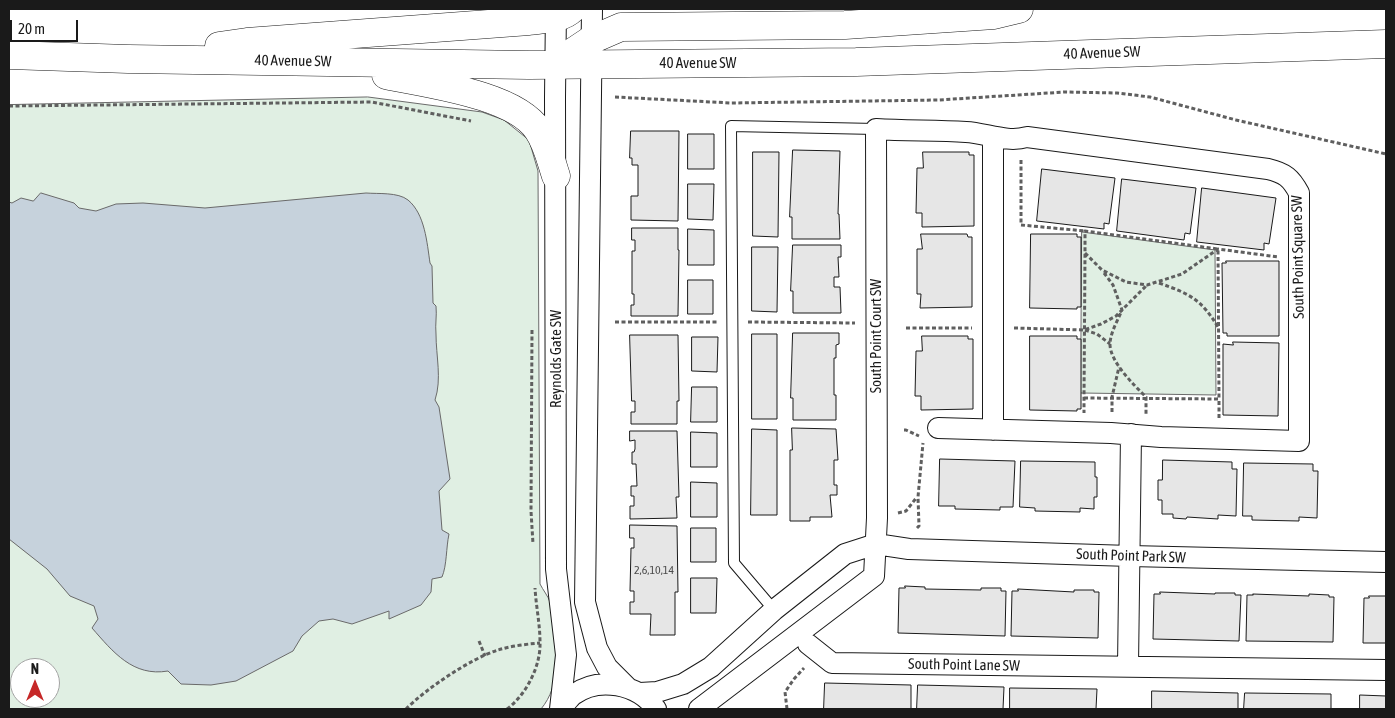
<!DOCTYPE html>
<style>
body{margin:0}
#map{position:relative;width:1395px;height:718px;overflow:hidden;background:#fff;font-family:"Asap Condensed",sans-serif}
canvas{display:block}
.frame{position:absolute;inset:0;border:10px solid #1a1a1a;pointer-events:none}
.north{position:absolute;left:10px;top:658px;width:50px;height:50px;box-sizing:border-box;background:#fff;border:1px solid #a3a3a3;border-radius:50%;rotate:0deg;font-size:14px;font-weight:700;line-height:20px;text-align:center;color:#1a1a1a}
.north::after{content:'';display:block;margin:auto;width:18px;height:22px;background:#c62828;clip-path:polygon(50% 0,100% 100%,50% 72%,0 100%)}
.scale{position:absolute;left:10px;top:20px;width:68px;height:22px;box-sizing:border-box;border:2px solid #1a1a1a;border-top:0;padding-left:6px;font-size:15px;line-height:18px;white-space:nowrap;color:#1a1a1a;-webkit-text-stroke:4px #fff;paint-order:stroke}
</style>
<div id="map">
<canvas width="1395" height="718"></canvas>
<div class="frame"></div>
<div class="north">N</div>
<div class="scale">20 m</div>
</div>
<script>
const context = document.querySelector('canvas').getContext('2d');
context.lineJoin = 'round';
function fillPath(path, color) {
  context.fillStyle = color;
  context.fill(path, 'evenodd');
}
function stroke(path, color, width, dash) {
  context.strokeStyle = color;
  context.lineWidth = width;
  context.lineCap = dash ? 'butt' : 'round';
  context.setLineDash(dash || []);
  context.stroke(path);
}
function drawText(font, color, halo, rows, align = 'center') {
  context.font = font + ' "Asap Condensed",sans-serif';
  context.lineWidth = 4;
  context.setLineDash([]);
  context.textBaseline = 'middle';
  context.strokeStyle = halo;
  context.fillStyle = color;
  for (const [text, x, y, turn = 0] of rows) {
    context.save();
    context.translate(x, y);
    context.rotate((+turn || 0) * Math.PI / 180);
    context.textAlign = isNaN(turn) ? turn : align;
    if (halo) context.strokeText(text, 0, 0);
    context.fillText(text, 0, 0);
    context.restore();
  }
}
const green = new Path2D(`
 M368,97L482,112L504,120L529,140L538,171L540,584C543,590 548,596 550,602C552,608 552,615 553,622C558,650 561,685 541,709H9V105ZM20,668H50V698H20Z
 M1082,232L1215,250L1216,395L1081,393Z`);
fillPath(green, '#e0efe3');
stroke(green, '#6a6a6a', 1);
const water = new Path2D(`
 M41,193L74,203L79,208L96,211L116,204L143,203L205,208L366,193C378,194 398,192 408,200C425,214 427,243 430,263L432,266L433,303L436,306C437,316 435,324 436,334C436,356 442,379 435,400L439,407L450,479L439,491L442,530L449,534C446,548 447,565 442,577L432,579L431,592L421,605L389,619V611L352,624L333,619L319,621L302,636L293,651L236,681L211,685L181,684L168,671C133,677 113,652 92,628L98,619L94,606L70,596L47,569L9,539V202L12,203L21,198L33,201Z`);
fillPath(water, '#c6d2dc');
stroke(water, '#6a6a6a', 1);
const building = new Path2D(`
 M631,131H679L678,221L631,220V196H638V165H632V158H630Z
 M688,134H714V169H688Z
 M793,150L840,151L838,214H839L840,239H792V217H790Z
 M753,152H779L778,237L753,236Z
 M923,152H969V155H974V226L922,227V213H916L917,168H923Z
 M1042,169L1115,178L1109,224L1104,223V229L1037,221Z
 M1122,179L1196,188L1190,234L1185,233L1184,240L1117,231Z
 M688,184H714L713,220L688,219Z
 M1202,188L1276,198L1269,244L1264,243V250L1197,242Z
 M632,228H678V250H679L678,316H631V305H634V294H632V251H635V240H632Z
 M688,229L714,230V265H688Z
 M921,234H967L968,237H972V307L920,308L921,294H917V249H922Z
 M1031,234H1077V237H1081V307H1077V309L1030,308Z
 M793,245H841V257H838L839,277H834V287H840L841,313H793V291H791Z
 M752,247H778L777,312L752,311Z
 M1226,261H1279V336H1227V333H1223L1222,263H1226Z
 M688,280H713V314H688Z
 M793,333H839V344L836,345V358H834V395H836V420H793V398H791Z
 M752,334H777V419H752Z
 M630,335H678L679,401H677V424H631V412H635V401H632Z
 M922,336H968V339H973V409L921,410V396H915L916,351H922Z
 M1030,336H1077V339H1081V409H1077V411L1030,410Z
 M692,337H718L717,372L692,371Z
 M1233,342L1279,343L1278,416L1223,415V344L1233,345Z
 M692,387H717V422H691Z
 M792,428L836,429L838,460H834V485H837V495H830L832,517H810V521H790V450H792Z
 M752,429L777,430V515H751Z
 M630,431H677L679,497H676L677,518L630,519V506H634V496H631V486H637L636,464H632V452H634L635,449V440L630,441Z
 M691,432L717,433V467H691Z
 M940,459L1015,461L1013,507H1000V510L955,509V506H939Z
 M1163,460L1232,462V469H1237L1236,516L1218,515V519L1187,517L1186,519L1173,518V514H1162V500H1158V480H1162Z
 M1021,461L1095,462V477H1097V497H1094V509L1080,508V512L1035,511V508L1020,507Z
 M1244,463L1313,464V471H1318L1317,518L1299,517V521L1252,520V516H1243Z
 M691,482L717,483V517H691Z
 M630,525L677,526L678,592H675V635H650L651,614H630V602H634V591H630L631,548H634V538H630Z
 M691,528H716V562H691Z
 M691,578H717L716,613H691Z
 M905,586L925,587V589L981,590V588H1001V591H1006L1005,636L898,633L899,588H905Z
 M1018,589L1074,592V590H1094V592H1099L1098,638L1011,636L1012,591H1018Z
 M1160,592L1215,594V593H1235V595H1241L1239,641L1153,639L1154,594H1160Z
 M1253,594L1309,596V594L1329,595V597H1334L1333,642L1246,641L1247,595H1253Z
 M1369,596H1386V643H1363L1364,598H1369Z
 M825,683L911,685V709H824Z
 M918,685L1004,687L1003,709H917Z
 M1010,688L1097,689L1096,709H1010Z
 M1152,691L1238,693V709H1152Z
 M1245,693L1331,694V709H1244Z
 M1360,695L1386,696V709H1360Z`);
fillPath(building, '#e6e6e6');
stroke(building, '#1a1a1a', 1);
const service = new Path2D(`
 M774,610L734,563L731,126L876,129`);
const minor = new Path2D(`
 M556,9L555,97L556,569L566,655L560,709
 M592,9L585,602L597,648L607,667L628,688
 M993,430V137
 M808,644L832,663L1386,670
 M1128,666L1131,434
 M640,693L657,692L683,684L711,667L774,610L845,554L876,544L909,549L1130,556L1386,562
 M560,709C564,705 569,699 573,695C599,676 638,684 656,709
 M699,709L874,576L877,518L876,129C906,131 936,130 966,132C986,133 1007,143 1027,137L1268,169C1285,173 1291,178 1299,193V441L1161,437L1111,433L938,428`);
const secondary = new Path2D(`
 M219,46L247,42L529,21C543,19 562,19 572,9
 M9,55L128,59L529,65L856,62L1386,44
 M555,64L591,40L621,27L845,25L994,15L1019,9
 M386,75C427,84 514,94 538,130C547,143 551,161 556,176`);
stroke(service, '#1a1a1a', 12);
stroke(minor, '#1a1a1a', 22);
stroke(secondary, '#1a1a1a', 29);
stroke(new Path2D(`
 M615,97L731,103L938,100L1065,92L1117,93L1150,97L1236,120L1386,154
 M9,106L372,102L471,121
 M1021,160V225L1085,231
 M1085,253L1102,270L1126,282L1147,285L1182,274L1218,249L1278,257
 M1104,273L1113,285L1122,310C1118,320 1111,331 1110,343C1109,361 1134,385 1146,397V414
 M1159,283C1190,294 1201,299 1218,327
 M615,322H717
 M748,322L855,323
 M906,328H972
 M1014,328L1084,330L1101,324L1116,316L1147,285
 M532,330L531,511L533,544
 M1085,330L1097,334L1110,344
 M1084,398L1219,399L1218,249L1085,231V253L1084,398V413
 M1112,412V397L1119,367
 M1219,418V399
 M904,430H906L919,436
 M898,513L906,511L917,497
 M917,528L919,526L918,497L923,443
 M479,641L485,656
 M406,709C427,688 470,659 498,650C511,646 527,644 540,643
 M507,709C526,695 541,666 540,642C540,624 536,606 535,588
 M787,709L785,692L794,679L804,668`), '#5f5f5f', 3, [4, 2.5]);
stroke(service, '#fff', 10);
stroke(minor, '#fff', 20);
stroke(secondary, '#fff', 28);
drawText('12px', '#4d4d4d', null, [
 ["2,6,10,14",654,570]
]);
drawText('15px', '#1a1a1a', '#fff', [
 ["40 Avenue SW",1102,53,-2],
 ["40 Avenue SW",293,61,1],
 ["40 Avenue SW",698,63],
 ["South Point Square SW",1298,257,-91],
 ["South Point Court SW",876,336,-90],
 ["Reynolds Gate SW",556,359,-90],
 ["South Point Park SW",1131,556,2],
 ["South Point Lane SW",964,665,1]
]);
</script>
